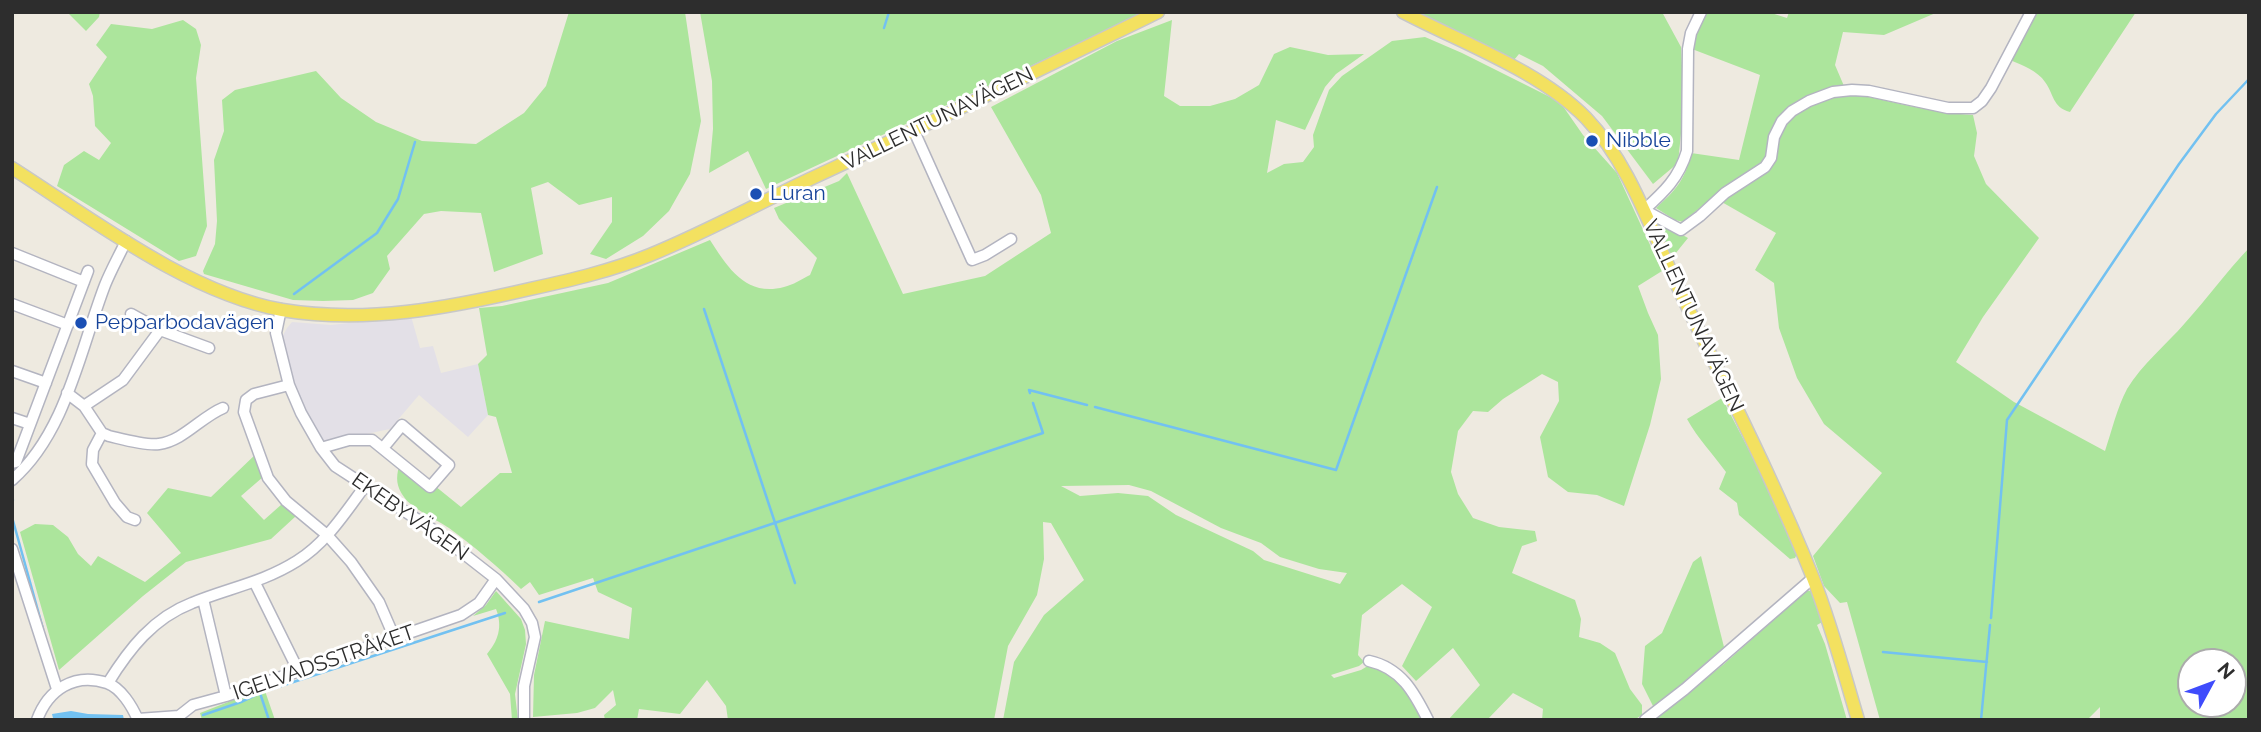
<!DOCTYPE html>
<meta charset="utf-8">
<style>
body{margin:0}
#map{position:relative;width:2261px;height:732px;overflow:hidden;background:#eeeae0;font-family:Raleway,sans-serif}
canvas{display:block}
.frame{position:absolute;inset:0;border:14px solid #2d2d2d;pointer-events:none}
.north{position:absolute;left:2177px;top:648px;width:70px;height:70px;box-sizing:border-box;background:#fff;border:2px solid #ababab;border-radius:50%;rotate:49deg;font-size:19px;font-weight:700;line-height:28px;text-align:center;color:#2d2d2d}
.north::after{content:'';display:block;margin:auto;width:24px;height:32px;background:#3f4cfc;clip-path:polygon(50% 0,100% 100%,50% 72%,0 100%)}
</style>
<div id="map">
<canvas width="2261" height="732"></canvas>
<div class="frame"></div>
<div class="north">N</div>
</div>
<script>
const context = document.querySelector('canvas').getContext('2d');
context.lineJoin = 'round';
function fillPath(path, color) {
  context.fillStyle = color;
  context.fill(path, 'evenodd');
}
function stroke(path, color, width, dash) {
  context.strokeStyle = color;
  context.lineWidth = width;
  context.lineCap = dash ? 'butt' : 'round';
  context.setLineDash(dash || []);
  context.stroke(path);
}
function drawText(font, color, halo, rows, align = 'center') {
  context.font = font + ' Raleway,sans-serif';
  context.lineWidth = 6;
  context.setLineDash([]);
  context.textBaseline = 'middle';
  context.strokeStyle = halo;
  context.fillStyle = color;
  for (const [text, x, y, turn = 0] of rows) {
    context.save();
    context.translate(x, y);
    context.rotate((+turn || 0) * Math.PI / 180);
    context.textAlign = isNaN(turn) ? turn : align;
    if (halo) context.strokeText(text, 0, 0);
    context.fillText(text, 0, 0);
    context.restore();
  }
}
fillPath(new Path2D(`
 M411,316L420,348L433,346L441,373L478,364L488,415L468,437L419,395L390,429L323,443L304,411L290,377L281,339L287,328L292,322L331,325Z`), '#e3e0e7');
fillPath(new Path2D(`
 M67,12H100L99,17L86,31Z
 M569,12H685L701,121L690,174L669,211L643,236L606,259L590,254L612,222V197L579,205L548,182L531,188L543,254L494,272L481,213L441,211L424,214L387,256L390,269L373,293L353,300L323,301L293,300L204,274L203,271L215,244L217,221L214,160L224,131L222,100L235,90L316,71L341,98L376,122L422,141L476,144L524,113L546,86Z
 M700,12H1147L766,189L748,151L709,173L713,129L712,81Z
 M1417,12H1662L1681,47L1684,104L1678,163L1653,184L1602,116L1543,66L1519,54L1514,60Z
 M1704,12H1768L1787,18L1789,12H1938L1884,35L1843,32L1835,65L1847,93C1889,100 1930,113 1973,115L1977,133L1974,156L1986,184L2039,238L1983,317L1956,362L2014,402L2105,451C2112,430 2117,408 2127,389C2142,364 2166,345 2185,323C2207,299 2226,272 2249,248V720H2100V707L2087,720H1880L1847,602L1840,603L1824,586L1813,556L1882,473L1824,424L1797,378L1779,328L1774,283L1755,270L1776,233L1713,197L1683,222L1675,220L1656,208C1675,191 1686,179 1691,153L1739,160L1760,75L1692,49L1694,34ZM2191,662H2233V704H2191Z
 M2037,12H2136L2070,112C2052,107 2054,94 2045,82C2038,71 2022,65 2010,60Z
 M183,20L196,29L201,45L196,78L207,226L196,256L179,261L57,186L64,165L84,151L99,160L111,143L95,126L93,96L89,84L107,57L96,45L111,24L152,29Z
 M1172,20L1164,96L1180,106H1210L1235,99L1259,85L1274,54L1290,47L1328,55L1364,54L1336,74L1325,87L1305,130L1276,120L1267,173L1284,164L1303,162L1314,147L1313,135L1329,90L1342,76L1392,41L1425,37L1462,53L1560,102L1583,135L1617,173L1662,271L1638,286L1648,313L1658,335L1661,379L1650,425L1624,506L1597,495L1568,492L1548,477L1540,437L1559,401L1558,382L1542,374L1503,399L1488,412L1473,411L1458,431L1451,472L1458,494L1473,518L1499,527L1535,531L1537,541L1522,546L1512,573L1575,600L1581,619L1579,637L1600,643L1615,653L1630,689L1642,705V715L1634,720H1542L1543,709L1513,693L1487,720H1448L1480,685L1453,648L1416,681L1402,666L1432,607L1402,584L1362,615L1358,655L1364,662L1359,666L1331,675L1334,678L1361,670L1371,664L1401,680L1426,720H1003L1014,662L1044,615L1084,580L1051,523L1043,522L1044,559L1037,595L1008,646L994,720H728L726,706L707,680L680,714L639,709L637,720H605L604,715L616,705L613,690L595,708L577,713L533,717L534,675L545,621L629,639L632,608L598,592L593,578L539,595L530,582L521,589C498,567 475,547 449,528C437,520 411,508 404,497C396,486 396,478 399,466L435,486L461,507L500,473H512L496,417L488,415L478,364L487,355L479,308L502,306L608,283L710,240C728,268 746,297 784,287C793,285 802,279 810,275L817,258L779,219L774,208L839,181L847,173L903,294L985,276L1051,233L1041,195L991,107L1117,41ZM1129,485L1151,491L1221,528L1261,543L1280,557L1319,569L1347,573L1340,584L1264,560L1253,551L1176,515L1148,496L1118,493L1080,496L1061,486Z
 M1654,219L1688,238L1671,259Z
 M1722,398L1763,477L1798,552L1795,558L1790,559L1739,515L1737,503L1719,489L1726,472C1713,454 1698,439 1687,419Z
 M257,453L263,477L241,496L264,520L282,504L296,516L271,539L186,562L143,596L59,670L20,532L35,524L53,525L68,537L78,554L91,566L98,556L145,582L181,553L147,513L168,488L211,497Z
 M1701,556L1724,647L1654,708L1642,684L1645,646L1662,633L1693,562Z
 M496,591L521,619L525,630L526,644L515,694L518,720H512L510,694L487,654C498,641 503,627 496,609L473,616L486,605Z
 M1806,591H1811L1824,621L1817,625L1825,644L1847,720H1653L1724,664Z
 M264,688L275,720H202L200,713Z`), '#ace59c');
fillPath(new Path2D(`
 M71,711L88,714L123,715L124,720H59L53,718L52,714Z`), '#72c1f1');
stroke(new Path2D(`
 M884,28L889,12
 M294,294L377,233L398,199L415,142
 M704,309L795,583
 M1030,393L1029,390L1087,405
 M1095,407L1336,470L1437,187
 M12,502L13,500
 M12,517L43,629
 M539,602L1043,433L1033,403
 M1991,618L2007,420L2179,164L2216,114L2249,79
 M1883,652L1987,662
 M272,689L505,613
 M260,693L269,720
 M203,715L241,702L262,692
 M1981,720L1990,625`), '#72c1f1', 2.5);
const minor = new Path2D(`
 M1701,12L1691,33L1688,49L1687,151C1679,178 1664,192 1644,210L1681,230L1700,216L1725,193L1765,167L1771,158L1774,137L1782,121L1792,111L1809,101L1833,92L1852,90L1869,91L1948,108H1973L1982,101L1991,88L2031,12
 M914,131L972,260L985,255L1011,239
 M12,253L84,282
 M12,304L68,325
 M281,309L276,333L289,385L301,413L321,448L335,466L432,529L496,579L524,609L532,623L535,637L524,686V720
 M131,314L160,330L209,348
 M12,371L46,383
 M289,385L254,394L246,400L244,412L268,478L286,501L327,535L351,562L379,602L395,639
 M67,393L84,406L123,380L160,330
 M84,406L102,433L109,436C122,439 146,446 159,444C183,441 201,417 223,408
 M12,418L30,424
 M102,433L93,450L92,464L115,503L127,517L135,520
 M321,448L349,440H372L430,487L449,465L402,425L383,448
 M12,463L16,462L88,271
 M12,480C66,433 80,350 105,285C111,270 119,256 126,241
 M12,549L57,689
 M255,583L298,670
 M203,599L226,696
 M1369,661C1401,668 1414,692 1428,720
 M108,683C129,649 153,618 192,603C228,588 262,583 297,561C326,543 345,513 365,486
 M138,719L179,716L193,705L226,696L461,615L479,603L496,579
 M37,720C48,690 74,672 107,683C121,688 132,706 138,720
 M1645,720L1685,689L1813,578`);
const major = new Path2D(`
 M1403,12C1462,43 1540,71 1586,118C1630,164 1650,228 1677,285C1723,382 1773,478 1813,578C1831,624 1844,673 1858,720
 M12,168C92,219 188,293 282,310C366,324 448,308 530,289C571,280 611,271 650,255C704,233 755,205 808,180C925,126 1041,69 1158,12`);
stroke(minor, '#b3b4c0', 13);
stroke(major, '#c8c8c8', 15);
stroke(minor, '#fff', 10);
stroke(major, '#f3e160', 12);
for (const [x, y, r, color] of [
 [1592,141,7,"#1a4fb4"],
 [756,194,7,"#1a4fb4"],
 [81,323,7,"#1a4fb4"]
]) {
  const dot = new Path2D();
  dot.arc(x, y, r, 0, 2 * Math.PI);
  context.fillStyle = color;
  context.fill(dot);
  stroke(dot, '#fff', 2.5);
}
drawText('21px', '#2d2d2d', '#fff', [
 ["VALLENTUNAVÄGEN",938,119,-26],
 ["VALLENTUNAVÄGEN",1693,316,65],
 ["EKEBYVÄGEN",410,517,35],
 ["IGELVADSSTRÅKET",324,663,-19]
]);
drawText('21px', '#164399', '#fff', [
 ["Nibble",1606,141],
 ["Luran",770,194],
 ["Pepparbodavägen",95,323]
], 'left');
</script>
